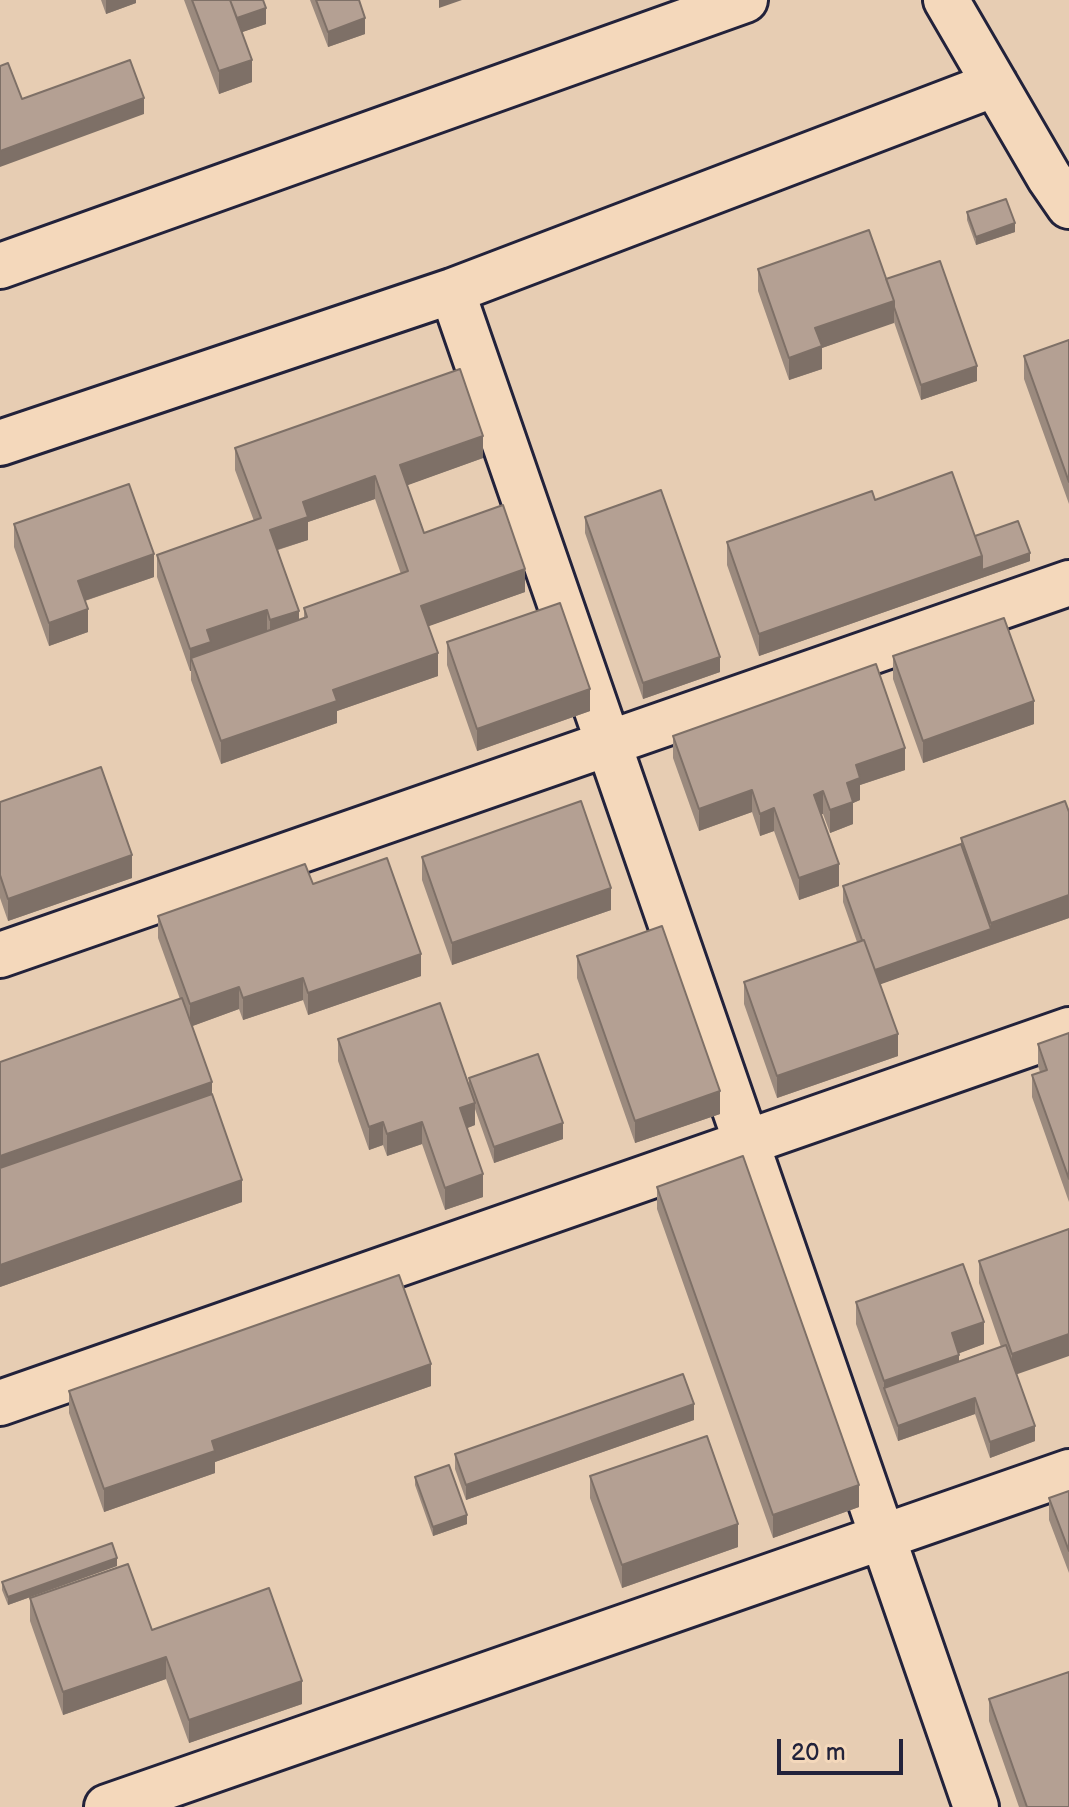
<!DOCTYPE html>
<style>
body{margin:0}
#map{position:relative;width:1069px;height:1807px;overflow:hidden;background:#e7cdb3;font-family:"Balsamiq Sans",sans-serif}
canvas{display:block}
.scale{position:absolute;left:777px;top:1739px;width:126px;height:36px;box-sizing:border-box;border:4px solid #22223b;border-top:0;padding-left:10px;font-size:24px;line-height:28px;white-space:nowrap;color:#22223b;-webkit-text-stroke:6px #f4d8bb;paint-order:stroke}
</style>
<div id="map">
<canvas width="1069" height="1807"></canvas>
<div class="scale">20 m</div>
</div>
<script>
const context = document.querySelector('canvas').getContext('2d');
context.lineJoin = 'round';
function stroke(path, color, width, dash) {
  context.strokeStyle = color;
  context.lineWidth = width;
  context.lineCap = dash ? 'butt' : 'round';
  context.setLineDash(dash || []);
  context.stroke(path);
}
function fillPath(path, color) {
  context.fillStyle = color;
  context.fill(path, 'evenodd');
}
const minor = new Path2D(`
 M946,0L1049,177L1069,206
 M0,266L745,0
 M452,291L976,1807
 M0,443L452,291L995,84
 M0,955L1069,583
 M0,1403L1069,1030
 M107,1807L1069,1472`);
stroke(minor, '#22223b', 50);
stroke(minor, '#f4d8bb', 44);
fillPath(new Path2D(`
 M101,0H136V3L106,14Z
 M184,0H263L266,24L242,32L252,82L219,94Z
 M310,0H359L365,34L328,47Z
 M967,212L1015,232L976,245L967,220Z
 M758,269L886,279L977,381L921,400L894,322L822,348V369L789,380L758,291Z
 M1069,340V504L1024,379V356Z
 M235,448L483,458L407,485L424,533L525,592L428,626L438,676L337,711V723L221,764L191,680V671H190L157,577V555L254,521L235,470ZM375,499L401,574L304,608V618L299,620L278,550L308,540V522Z
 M875,500L975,536L1030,561L759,656L727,565V542Z
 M585,517L720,672L643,699L585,533Z
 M14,524L154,577L85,601L88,632L49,646L14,547Z
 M447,642L590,711L477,751L447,665Z
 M893,656L1034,724L923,763L893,679Z
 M673,736L905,770L860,785V800L853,803V824L830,833L823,814H821L839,886L799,900L774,831L760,836L752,812L699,831L673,758Z
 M0,802L132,878L8,921L0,898Z
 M1069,812V918L880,984L898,1056L777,1098L744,1004V982L857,942L843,902V886L961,844V838Z
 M422,857L611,910L452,965L422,880Z
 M313,884L421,976L308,1015L303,1000L243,1020L239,1009L192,1026L242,1202L0,1287V1062L180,999L158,938V916Z
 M577,956L720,1114L635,1143L577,978Z
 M1069,1033V1202L1032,1097V1075L1040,1072L1038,1066V1044Z
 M338,1039L469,1088V1078L563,1139L494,1163L475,1109V1125L467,1128L483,1197L445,1210L422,1144L387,1156L383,1145L369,1150L338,1061Z
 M657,1187L859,1507L773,1538L657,1209Z
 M1069,1229L1017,1374L1035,1441L990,1458L975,1414L898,1441L856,1324V1302L984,1344L959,1353V1361L1001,1347L979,1283V1261Z
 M431,1386L215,1462V1473L104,1512L69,1413V1391Z
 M694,1420L466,1500L455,1469V1454Z
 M590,1476L738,1547L622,1588L590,1498Z
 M415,1477L467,1524L433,1536L415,1485Z
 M1069,1491V1573L1049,1520V1498Z
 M117,1566L8,1605L2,1590V1582Z
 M30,1598L152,1630L302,1704L189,1743L166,1679L63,1715L30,1621Z
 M989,1699L1069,1807H1019L989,1721Z`), '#9b8a7e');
fillPath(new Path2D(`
 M106,0H136V3L106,14Z
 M439,0H462L439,8Z
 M266,8V24L234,35V19Z
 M365,18V34L328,47V32Z
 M252,60V82L219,94V71Z
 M144,98V114L0,167V151Z
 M1015,223V232L976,245V237Z
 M894,301V323L822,348V369L789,380V358L815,328Z
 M977,366V381L921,400V385Z
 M483,436V458L400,488V465Z
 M375,476V499L308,522V540L270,552V530L303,502Z
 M1030,553V561L759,656V634L982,556Z
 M154,554V577L78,603V581Z
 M525,569V592L421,629V606Z
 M88,609V632L49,646V623Z
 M267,610V632L191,658V671H190V649L207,630Z
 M299,611V633L270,643V620Z
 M438,653V676L337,711V723L221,764V741L333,690Z
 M720,657V672L643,699V683Z
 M590,689V711L477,751V729Z
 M1034,701V724L923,763V741Z
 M905,748V770L860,785V800L853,803V824L830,833V810L847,783L856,765Z
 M752,790V812L699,831V809Z
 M823,791V814L814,817V795Z
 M774,808V831L760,836V814Z
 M132,855V878L8,921V899Z
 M839,864V886L799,900V878Z
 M611,888V910L452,965V943Z
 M1069,895V918L991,945V923Z
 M991,929V945L873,987V971Z
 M421,954V976L308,1015V993Z
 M303,978V1000L243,1020V998Z
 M239,987V1009L190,1027V1004Z
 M898,1034V1056L777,1098V1076Z
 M212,1082V1105L0,1179V1156Z
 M720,1091V1114L635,1143V1121Z
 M475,1103V1125L460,1131V1108Z
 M383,1122V1145L369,1150V1127Z
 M422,1122V1144L387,1156V1134Z
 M563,1123V1139L494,1163V1147Z
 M483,1174V1197L445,1210V1188Z
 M242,1180V1202L0,1287V1265Z
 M984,1322V1344L952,1356V1333Z
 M1069,1334V1356L1012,1376V1354Z
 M959,1355V1377L884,1388V1403V1381Z
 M431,1364V1386L215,1462V1473L104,1512V1489L212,1441Z
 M975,1398V1414L898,1441V1426Z
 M694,1404V1420L466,1500V1485Z
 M1035,1426V1441L990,1458V1442Z
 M859,1485V1507L773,1538V1515Z
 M467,1515V1524L433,1536V1527Z
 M738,1524V1547L622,1588V1565Z
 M117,1558V1566L8,1605V1597Z
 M166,1657V1679L63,1715V1692Z
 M302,1681V1704L189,1743V1720Z`), '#7e7067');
const building = new Path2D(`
 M192,0H230L252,60L219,71Z
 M230,0H263L266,8L237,18Z
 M316,0H359L365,18L328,32Z
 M130,60L144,98L0,151V66L8,63L22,99Z
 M1006,199L1015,223L976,237L967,212Z
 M869,230L894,301L815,328L822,346L789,358L758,269Z
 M940,261L977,366L921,385L894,307V301L886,279Z
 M1069,340V482L1024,356Z
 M460,369L483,436L400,465L424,533L503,505L525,569L421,606L438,653L333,690L337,701L221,741L191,658L307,617L304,608L408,571L375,476L303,502L308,517L270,530L299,611L270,620L267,610L207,630L211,642L190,649L157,555L261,518L235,448Z
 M952,472L982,556L759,634L727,542L872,491L875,500Z
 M129,484L154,554L78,581L88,609L49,623L14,524Z
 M661,490L720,657L643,683L585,517Z
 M1018,521L1030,553L982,570V556L975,536Z
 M560,603L590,689L477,729L447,642Z
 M1004,618L1034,701L923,741L893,656Z
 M876,664L905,748L856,765L860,778L847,783L853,802L830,810L823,791L814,795L839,864L799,878L774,808L760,814L752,790L699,809L673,736Z
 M101,767L132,855L8,899L0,875V802Z
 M581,801L611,888L452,943L422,857Z
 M1065,801L1069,812V895L991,923L961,838Z
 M961,844L991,929L875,970L864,940H862L843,886Z
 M387,858L421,954L308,993L303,978L243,998L239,987L190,1004L158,916L305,864L313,884Z
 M662,926L720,1091L635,1121L577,956Z
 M864,940L898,1034L777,1076L744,982Z
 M182,998L212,1082L0,1156V1062Z
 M440,1003L475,1103L460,1108L483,1174L445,1188L422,1122L387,1134L383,1122L369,1127L338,1039Z
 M1069,1033V1179L1032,1075L1047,1070L1038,1044Z
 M538,1054L563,1123L494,1147L469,1078Z
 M212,1094L242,1180L0,1265V1168Z
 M743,1156L859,1485L773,1515L657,1187Z
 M1069,1229V1334L1012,1354L979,1261Z
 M963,1264L984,1322L952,1333L959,1355L884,1381L856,1302Z
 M399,1275L431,1364L212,1441L215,1451L104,1489L69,1391Z
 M1006,1345L1035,1426L990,1442L975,1398L898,1426L884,1388Z
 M683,1374L694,1404L466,1485L455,1454Z
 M707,1436L738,1524L622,1565L590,1476Z
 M449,1465L467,1515L433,1527L415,1477Z
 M1069,1491V1551L1049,1498Z
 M112,1543L117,1558L8,1597L2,1582Z
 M128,1564L152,1630L269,1588L302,1681L189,1720L166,1657L63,1692L30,1598Z
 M1069,1672V1807H1027L989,1699Z`);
fillPath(building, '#b4a093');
stroke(building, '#7e7067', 2);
</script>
